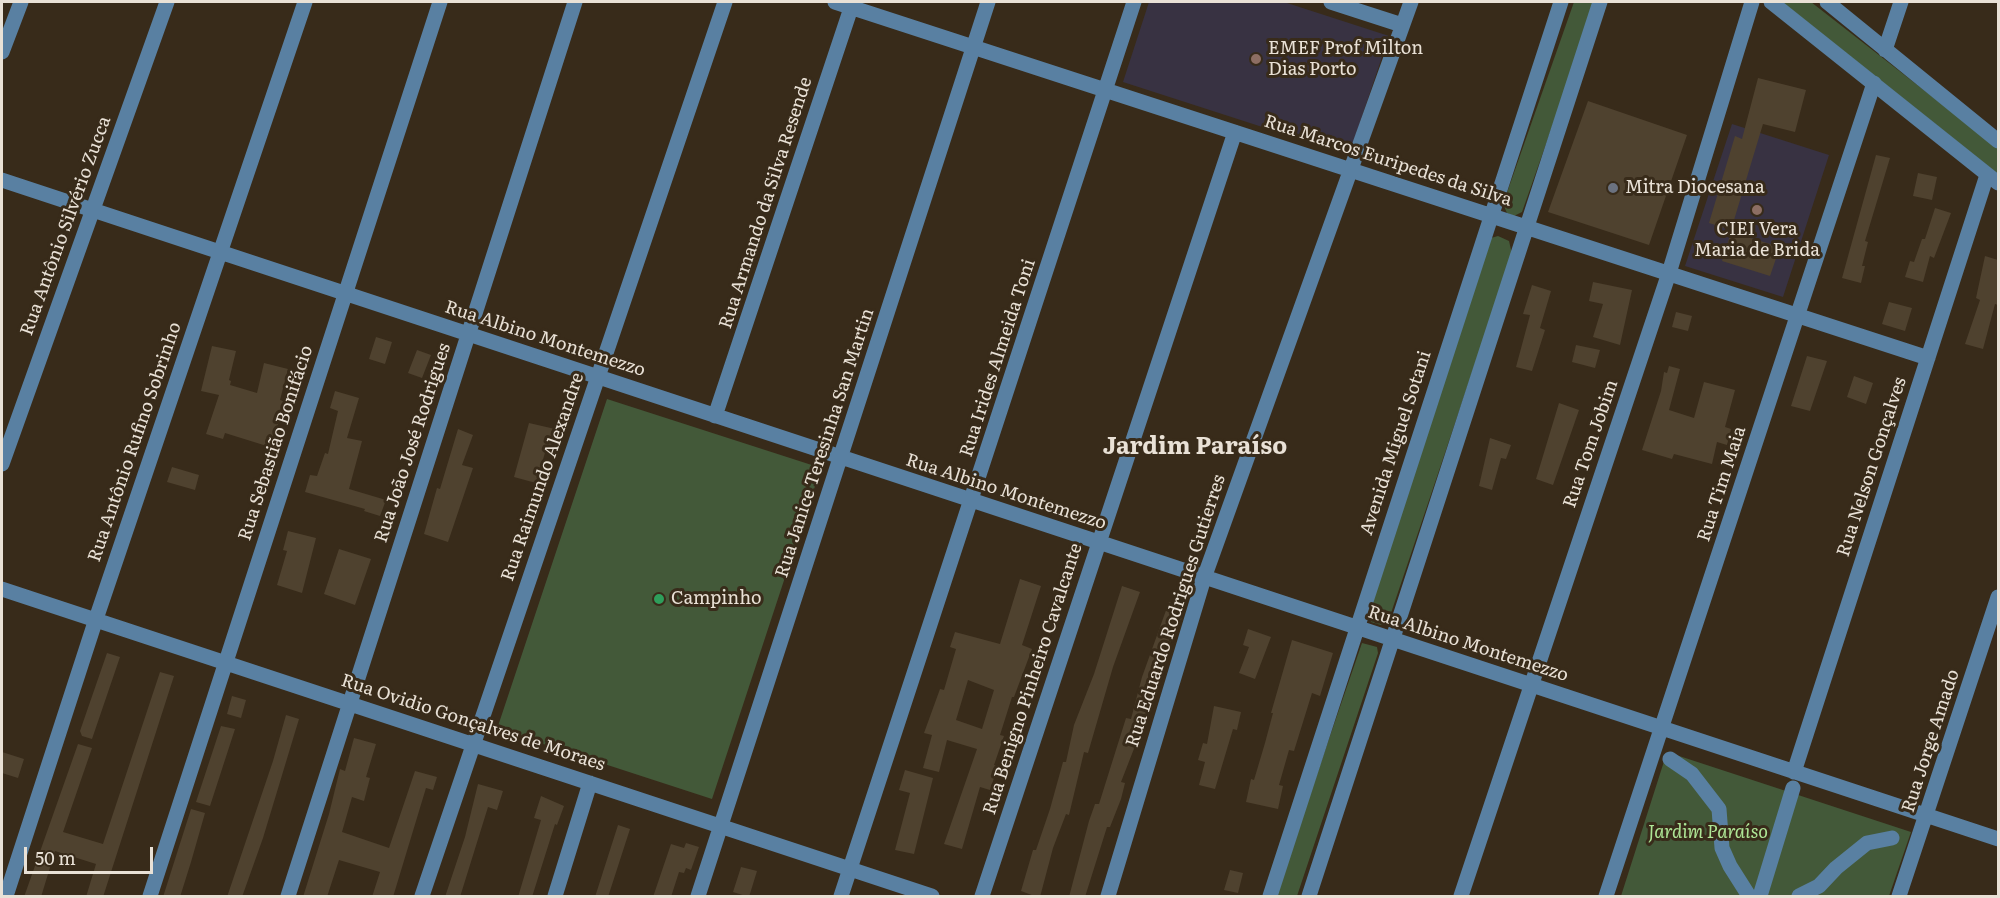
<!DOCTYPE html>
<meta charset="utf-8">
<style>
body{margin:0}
#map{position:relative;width:2000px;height:898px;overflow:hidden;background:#382b1a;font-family:Literata,serif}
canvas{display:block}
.frame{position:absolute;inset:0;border:3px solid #e9e1d6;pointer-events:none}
.scale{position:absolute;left:24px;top:847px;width:129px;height:27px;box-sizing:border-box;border:3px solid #e9e1d6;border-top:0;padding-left:8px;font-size:18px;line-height:21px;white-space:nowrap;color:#e9e1d6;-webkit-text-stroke:4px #382b1a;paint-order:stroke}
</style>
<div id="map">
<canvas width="2000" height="898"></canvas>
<div class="frame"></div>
<div class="scale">50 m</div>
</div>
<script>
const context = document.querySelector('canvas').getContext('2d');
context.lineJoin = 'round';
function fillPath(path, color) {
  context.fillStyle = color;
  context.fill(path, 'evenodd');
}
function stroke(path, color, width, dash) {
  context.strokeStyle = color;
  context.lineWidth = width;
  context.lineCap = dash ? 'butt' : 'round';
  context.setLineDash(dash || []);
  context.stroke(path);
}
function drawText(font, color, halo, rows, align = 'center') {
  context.font = font + ' Literata,serif';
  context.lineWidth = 6;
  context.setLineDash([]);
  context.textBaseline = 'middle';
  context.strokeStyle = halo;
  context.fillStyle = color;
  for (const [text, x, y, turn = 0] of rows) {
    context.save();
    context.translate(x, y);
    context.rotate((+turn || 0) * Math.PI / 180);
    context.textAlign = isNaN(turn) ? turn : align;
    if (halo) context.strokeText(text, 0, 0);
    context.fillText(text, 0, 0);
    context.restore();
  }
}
fillPath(new Path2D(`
 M1149,2H1284L1389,36L1349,155L1123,82Z
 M1732,124L1829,155L1783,297L1685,266Z`), '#383242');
fillPath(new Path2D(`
 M1574,2H1596L1522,212L1514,216L1507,213L1503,204Z
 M1782,2H1811L1998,148V174Z
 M1498,236L1509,241L1512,254L1390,616L1387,622L1381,625L1371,622L1368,611L1491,238Z
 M607,399L821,468L712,799L497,729Z
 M1362,643L1377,647L1378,653L1297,896H1275Z
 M1667,752L1911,832L1889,896H1621Z`), '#435939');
fillPath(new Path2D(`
 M1758,78L1806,90L1795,132L1763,124L1731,230L1709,223L1735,136L1742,139Z
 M1588,101L1687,135L1649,245L1548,212Z
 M1876,155L1890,158L1865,241L1868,242L1862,266H1865L1861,283L1842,278Z
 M1918,173L1937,177L1932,200L1913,196Z
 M1935,208L1951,213L1934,258L1930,256L1923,282L1905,277L1910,261L1914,262L1922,239H1925Z
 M1731,232L1780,247L1770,276L1722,261Z
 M1985,256L1998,260V305L1995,304L1983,349L1965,344L1980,300L1976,298Z
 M1593,282L1632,290L1620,345L1593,337L1603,304L1589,301Z
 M1532,285L1551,291L1540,328L1545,330L1532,371L1516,367L1530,315L1523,314Z
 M1889,302L1912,308L1905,331L1882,324Z
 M1676,312L1692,316L1688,331L1672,327Z
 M376,337L392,342L385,364L369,359Z
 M1576,345L1600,350L1595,368L1572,362Z
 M212,346L236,351L229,380L231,381L230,385L257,393L264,363L288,369L280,400L286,402L270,447L225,433L223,439L206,434L219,395L201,391Z
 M417,350L431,355L422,378L408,373Z
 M1807,356L1827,361L1810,411L1791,406Z
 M1669,366L1680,369L1669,410L1694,418L1704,382L1735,390L1725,427L1731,429L1727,445L1717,442L1712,464L1674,454L1672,459L1642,450L1661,391L1664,372L1667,373Z
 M1854,376L1873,383L1866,404L1847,397Z
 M335,391L359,398L347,438L362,441L349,489L386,500L380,516L364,511L365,509L305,492L310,475L317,476L325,453L328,454L338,411L330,408Z
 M1559,403L1579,410L1553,485L1536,479Z
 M529,423L555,429L551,447L547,446L536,483L514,477Z
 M458,429L473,435L462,465L473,468L448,542L424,534L437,488L440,489Z
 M1490,438L1511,445L1506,459L1501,458L1492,490L1479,486Z
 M172,467L199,475L195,490L167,482Z
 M288,531L316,538L302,593L277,585L287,551L283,550Z
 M339,549L371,559L355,605L324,594Z
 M1020,579L1041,586L1022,645L1032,649L1014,697H1012L1000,735L1004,736L994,765L998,766L990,790L980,787L962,849L944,844L977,749L947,740L939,772L923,768L932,735L924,733L940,689L944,690L956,649L950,647L955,632L1000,644ZM968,680L994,690L982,729L956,720Z
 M1122,586L1140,592L1113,667L1088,753L1084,752L1069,815L1066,814L1053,848L1040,897H1037L1021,891L1033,850H1036L1050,809L1063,762H1066L1074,725L1094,674Z
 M1169,602L1185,608L1180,623L1177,622L1140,741H1137L1121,782L1125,783L1121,799L1110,827H1107L1085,897H1069L1089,821L1095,804H1099L1126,718L1131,719L1142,677Z
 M1248,629L1271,637L1255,679L1239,673L1249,647L1243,645Z
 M1292,640L1333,653L1320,696L1312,693L1294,751L1289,750L1279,785L1283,786L1278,809L1246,802L1251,779L1254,780L1265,743L1273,713H1271Z
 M107,653L120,657L92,739L82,736L80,731Z
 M160,672L174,676L103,897H86L96,864L55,851L41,897H24L78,744L92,748L63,832L103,844Z
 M232,696L246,700L241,718L227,714Z
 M1214,706L1241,712L1237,730L1233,729L1215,789L1199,785L1205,762L1198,760L1203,743L1207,744Z
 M286,715L299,719L263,838L242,897H227L273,761Z
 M221,726L235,729L210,806L196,802Z
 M354,738L376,744L366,777L370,778L364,801L352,797L342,832L389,848L415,771L437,777L433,790L426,788L393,897H372L380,872L339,860L327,897H303L329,814L340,769L345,771Z
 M2,752L24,759L18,778L2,773Z
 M905,770L933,778L914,854L895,850L910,793L899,790Z
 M478,784L503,791L497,810L488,807L460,897H445L465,837Z
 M541,796L564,806L557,825L555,824L532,897H518L541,820L534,818Z
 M191,809L205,813L191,862L180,897H163Z
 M618,825L630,829L608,897H595Z
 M686,843L699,847L691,870L686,868L684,873L679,872L671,897H653L671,844L684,848Z
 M741,867L757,871L749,897L733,892Z
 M1230,870L1243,873L1238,893L1224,890Z`), '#4f422f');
stroke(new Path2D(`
 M835,2L1928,358
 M1331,2L1402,25
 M1771,2L1998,183
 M1827,2L1998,141
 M1885,50L1901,2
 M2,52L21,2
 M2,180L1998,839
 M715,416L853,2
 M2,464L167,2
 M2,589L932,896
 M1670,759L1692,774L1719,809L1722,848L1730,866L1749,896
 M1794,772L1987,175
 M6,896L96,619L305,2
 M150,896L440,2
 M288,896L575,2
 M422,896L725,2
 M555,896L590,783
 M698,896L988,2
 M841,896L1134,2
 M982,896L1235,132
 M1108,896L1204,578L1411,2
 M1270,896L1561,2
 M1309,896L1600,2
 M1461,896L1669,273L1752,2
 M1606,896L1874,83
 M1760,896L1793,788
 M1799,896L1819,886L1836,868L1867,843L1892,838
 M1899,896L1998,597`), '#5980a2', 15);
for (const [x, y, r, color] of [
 [1256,59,6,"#8d6e63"],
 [1613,188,6,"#6b7280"],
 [1757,210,6,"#8d6e63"],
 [659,599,6,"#2e9e5b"]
]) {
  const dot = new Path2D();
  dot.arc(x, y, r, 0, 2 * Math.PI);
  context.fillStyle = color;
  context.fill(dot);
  stroke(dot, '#382b1a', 2);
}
drawText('18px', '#e9e1d6', '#382b1a', [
 ["EMEF Prof Milton",1268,49],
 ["Dias Porto",1268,70],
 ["Mitra Diocesana",1625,188],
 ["CIEI Vera",1757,230,"center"],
 ["Maria de Brida",1757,251,"center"],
 ["Campinho",671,599]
], 'left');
drawText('18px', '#e9e1d6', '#382b1a', [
 ["Rua Marcos Euripedes da Silva",1388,161,18],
 ["Rua Armando da Silva Resende",766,203,-72],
 ["Rua Antônio Silvério Zucca",66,226,-70],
 ["Rua Albino Montemezzo",545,339,18],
 ["Rua Irides Almeida Toni",998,358,-72],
 ["Rua Antônio Rufino Sobrinho",135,442,-71],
 ["Rua Sebastião Bonifácio",276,443,-72],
 ["Rua João José Rodrigues",413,443,-72],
 ["Rua Janice Teresinha San Martin",825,443,-72],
 ["Avenida Miguel Sotani",1396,443,-72],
 ["Rua Tom Jobim",1591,444,-71],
 ["Rua Nelson Gonçalves",1872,467,-72],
 ["Rua Raimundo Alexandre",543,477,-71],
 ["Rua Tim Maia",1722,484,-72],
 ["Rua Albino Montemezzo",1006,492,18],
 ["Rua Eduardo Rodrigues Gutierres",1176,611,-72],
 ["Rua Albino Montemezzo",1468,644,18],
 ["Rua Benigno Pinheiro Cavalcante",1033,679,-72],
 ["Rua Ovidio Gonçalves de Moraes",473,723,18],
 ["Rua Jorge Amado",1931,741,-72]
]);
drawText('italic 18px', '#aee696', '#382b1a', [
 ["Jardim Paraíso",1708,833]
]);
drawText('bold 24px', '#e9e1d6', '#382b1a', [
 ["Jardim Paraíso",1195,447]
]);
</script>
